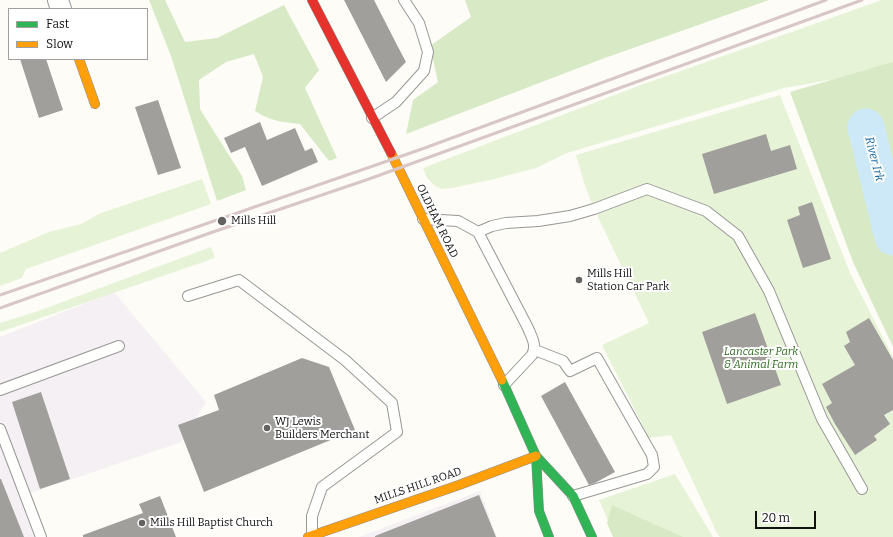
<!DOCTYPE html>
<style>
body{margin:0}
#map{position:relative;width:893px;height:537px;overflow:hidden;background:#fdfcf7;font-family:Bitter,serif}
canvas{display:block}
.legend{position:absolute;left:8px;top:8px;width:140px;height:52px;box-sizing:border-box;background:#fff;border:1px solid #a0a0a0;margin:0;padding:5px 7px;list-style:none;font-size:12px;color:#111}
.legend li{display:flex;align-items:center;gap:8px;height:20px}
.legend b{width:20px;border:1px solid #a0a0a0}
.scale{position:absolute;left:755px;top:511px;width:61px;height:18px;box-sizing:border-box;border:2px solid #111;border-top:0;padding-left:5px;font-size:12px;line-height:14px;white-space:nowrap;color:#111;-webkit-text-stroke:3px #fff;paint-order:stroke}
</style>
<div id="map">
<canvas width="893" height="537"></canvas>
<ul class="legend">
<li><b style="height:5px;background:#30b455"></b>Fast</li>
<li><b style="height:5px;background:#ff9f0a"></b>Slow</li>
</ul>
<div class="scale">20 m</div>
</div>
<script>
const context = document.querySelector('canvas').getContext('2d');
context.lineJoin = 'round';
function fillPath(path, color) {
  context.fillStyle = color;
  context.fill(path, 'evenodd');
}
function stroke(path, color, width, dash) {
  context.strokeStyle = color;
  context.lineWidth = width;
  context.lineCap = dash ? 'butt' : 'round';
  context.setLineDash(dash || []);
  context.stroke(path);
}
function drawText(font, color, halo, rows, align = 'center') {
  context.font = font + ' Bitter,serif';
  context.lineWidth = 4;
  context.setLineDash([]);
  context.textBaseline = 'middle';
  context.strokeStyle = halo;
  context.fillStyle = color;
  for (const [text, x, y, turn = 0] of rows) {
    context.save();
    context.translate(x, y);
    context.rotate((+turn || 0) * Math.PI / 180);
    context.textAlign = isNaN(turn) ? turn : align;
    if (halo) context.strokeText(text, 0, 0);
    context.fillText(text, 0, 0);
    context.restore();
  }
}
fillPath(new Path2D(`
 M114,292L206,402L182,442L28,494L43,537H0V337Z
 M480,491L497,537H359Z`), '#f5f0f3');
fillPath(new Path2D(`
 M882,0H893V69L784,88L567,153L536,168L490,180L452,188L441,189L435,186L427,178L423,168L641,85Z
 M780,95L850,273L893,357V537H720L717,533L671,435L649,438L602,345L649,323L594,209L585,186L576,155Z
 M202,179L211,204L26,269L22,278L0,286V253L49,232L81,224L101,213Z
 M211,247L215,258L0,332V323L38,311Z
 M675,474L713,537H615L599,500Z`), '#e7f3d7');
fillPath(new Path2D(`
 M149,0H165L185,42L217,38L284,5L319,70L305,88L337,158L329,161L300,124C282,122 270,121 255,111L263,77L254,54L226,62L199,80L200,109L242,176L246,190L217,201L171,56Z
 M465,0H769L602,59L406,134L413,100L438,82L430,46L471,17Z
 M893,62V347L853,262L790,92Z
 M612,505L683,537H613L607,523Z`), '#d8eac5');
stroke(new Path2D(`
 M866,127L893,237`), '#cde8f7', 37);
fillPath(new Path2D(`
 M344,0H374L397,45L406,62L386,82Z
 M20,59H46L63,110L39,118Z
 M158,100L181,168L158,175L135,107Z
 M260,122L267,140L295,128L305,151L312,148L318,162L262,186L245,147L231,153L224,138Z
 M766,134L771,151L790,145L797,169L714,194L702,154Z
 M812,202L831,259L803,268L787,220L800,215L798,207Z
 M755,313L781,385L727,404L702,332Z
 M869,318L893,360V410L884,415L890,424L874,436L877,440L855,455L835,424L826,407L832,403L822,384L855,365L844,346L850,342L846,332Z
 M302,358L329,367L355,430L204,492L178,425L219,410L214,395Z
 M565,382L615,472L595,483L589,485L541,396Z
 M41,392L70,479L40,489L12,402Z
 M0,479H1L24,537H0Z
 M479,495L496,537H375V536Z
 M160,496L176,537H83V535L143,513L139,504Z`), '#a19f9c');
const lane = new Path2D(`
 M372,118L396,102L424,71L428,52L419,23L404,0
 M423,219L458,221L478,232L528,328C532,338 537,345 532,355L504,385
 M478,232L492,226L506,223L538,221L570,216L594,209L647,189L706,211L738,236L769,291L822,419L862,489
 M188,296L239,280L345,360L392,403L397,432L322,487L312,516V535
 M535,350L563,361L570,371L597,358L652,455L654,467L647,474L573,496
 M0,390L119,346
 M0,429L41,537`);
const street = new Path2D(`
 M58,0L61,9`);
const fast = new Path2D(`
 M502,380L536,456L573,496L592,537
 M536,456L539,511L549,537`);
const slow = new Path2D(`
 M79,59L95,104
 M391,153L502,380
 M308,537L459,485L536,456`);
const jam = new Path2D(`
 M312,0L391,153`);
stroke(lane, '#979795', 12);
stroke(street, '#979795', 22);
stroke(fast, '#8e8d8b', 10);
stroke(slow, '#8e8d8b', 10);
stroke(jam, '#8e8d8b', 10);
stroke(lane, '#fffffe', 10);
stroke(street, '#fffffe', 20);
stroke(fast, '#30b455', 9);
stroke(slow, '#ff9f0a', 9);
stroke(jam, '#e5322d', 9);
stroke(new Path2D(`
 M0,295L422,149L826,0
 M0,308L210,233L369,179L862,0`), '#d9c6c7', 3);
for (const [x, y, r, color] of [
 [222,221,5,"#646362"],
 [579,280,4,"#646362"],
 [267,428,4,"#646362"],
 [142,523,4,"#646362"]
]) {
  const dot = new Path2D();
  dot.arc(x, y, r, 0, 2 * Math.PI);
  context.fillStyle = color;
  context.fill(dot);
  stroke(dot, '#fff', 1.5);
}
drawText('11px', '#111', '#fff', [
 ["Mills Hill",231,221],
 ["Mills Hill",587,274],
 ["Station Car Park",587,287],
 ["WJ Lewis",275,422],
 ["Builders Merchant",275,435],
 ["Mills Hill Baptist Church",150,523]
], 'left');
drawText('11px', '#111', '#fff', [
 ["OLDHAM ROAD",437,221,64],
 ["MILLS HILL ROAD",418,486,-19]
]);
drawText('italic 11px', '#2f6b1f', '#fff', [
 ["Lancaster Park",761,352],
 ["& Animal Farm",761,365]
]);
drawText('italic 12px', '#1768a6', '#fff', [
 ["River Irk",874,159,76]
]);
</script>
